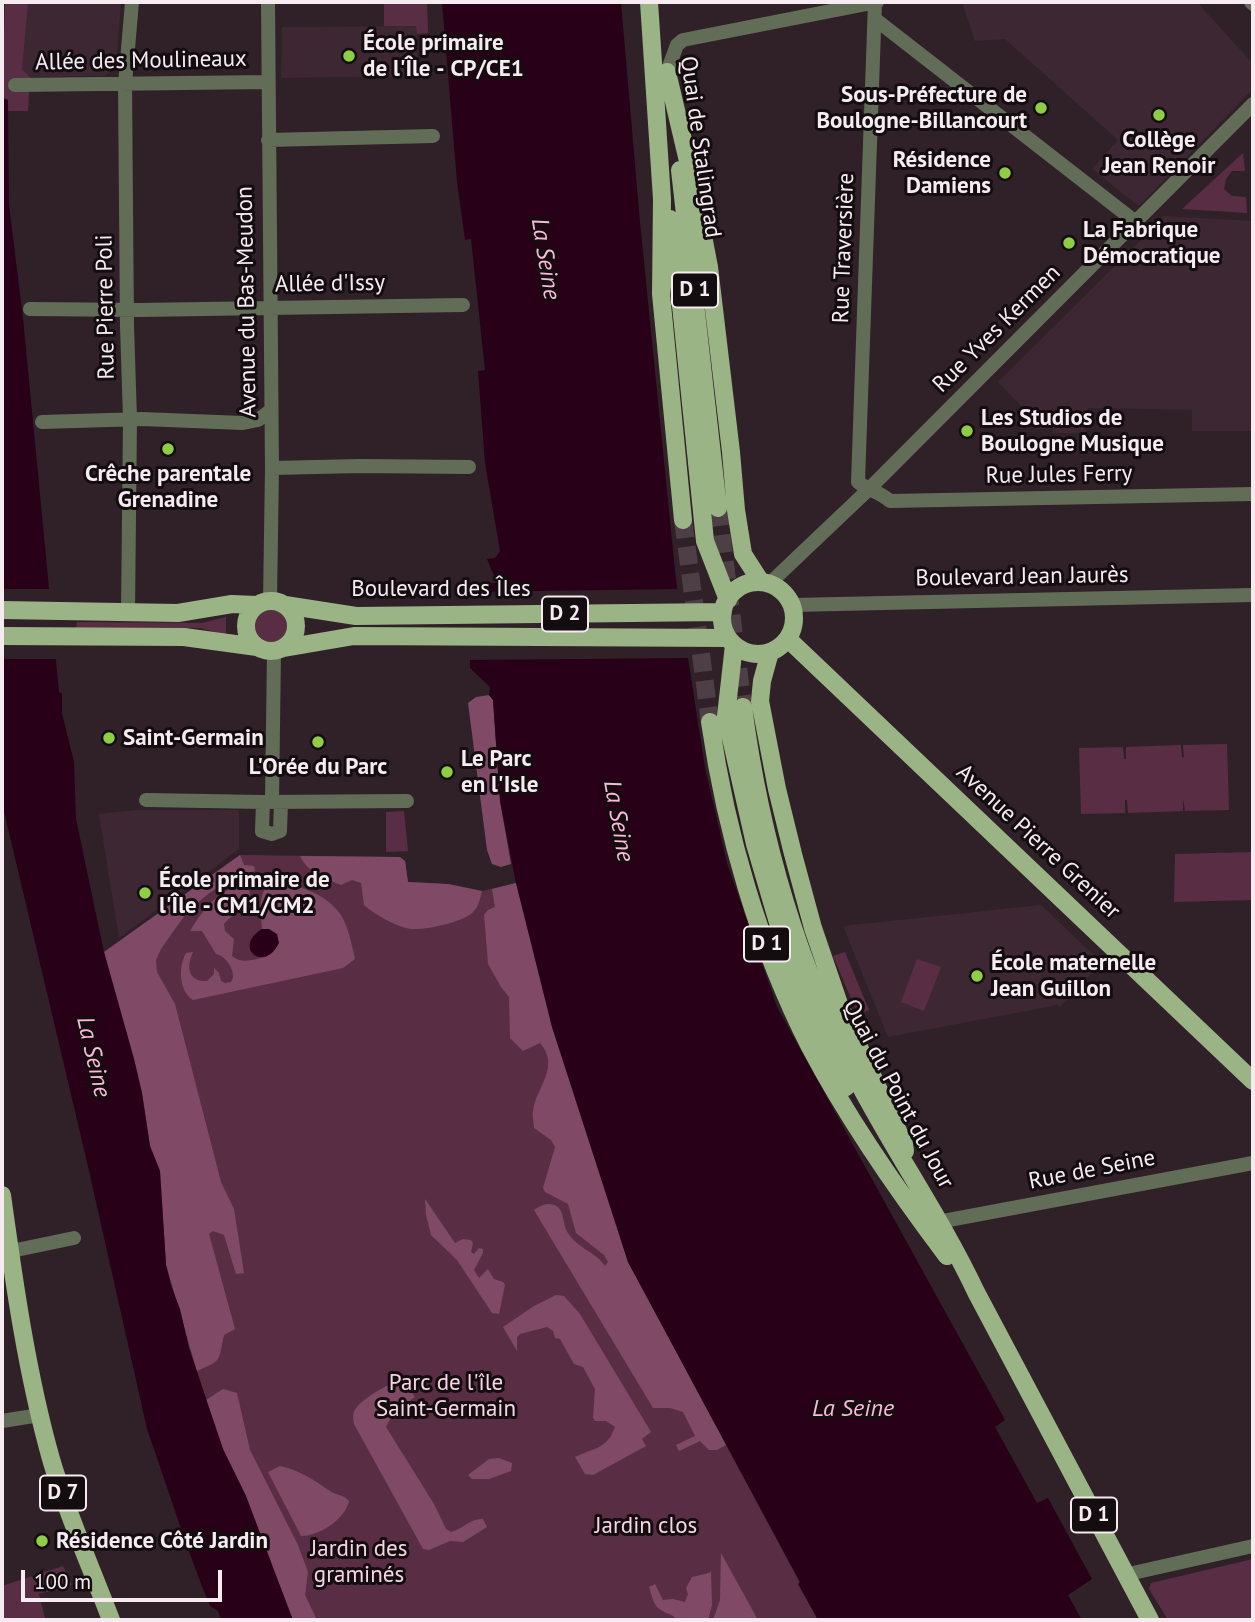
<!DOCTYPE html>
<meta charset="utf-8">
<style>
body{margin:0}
#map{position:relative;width:1255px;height:1622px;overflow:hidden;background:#302129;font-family:"PT Sans",sans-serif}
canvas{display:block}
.frame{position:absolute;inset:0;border:4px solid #f6ebf0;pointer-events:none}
.scale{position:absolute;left:21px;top:1570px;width:201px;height:32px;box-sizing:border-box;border:4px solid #f6ebf0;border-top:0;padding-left:9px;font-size:21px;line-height:24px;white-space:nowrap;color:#f6ebf0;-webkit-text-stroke:5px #140d10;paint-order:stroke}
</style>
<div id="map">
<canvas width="1255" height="1622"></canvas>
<div class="frame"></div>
<div class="scale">100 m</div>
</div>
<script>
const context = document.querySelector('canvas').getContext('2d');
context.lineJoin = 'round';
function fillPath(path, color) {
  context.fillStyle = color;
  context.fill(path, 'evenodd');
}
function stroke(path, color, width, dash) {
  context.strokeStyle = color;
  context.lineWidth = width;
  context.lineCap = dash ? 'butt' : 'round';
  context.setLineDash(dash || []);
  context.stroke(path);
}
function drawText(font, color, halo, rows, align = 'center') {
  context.font = font + ' "PT Sans",sans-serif';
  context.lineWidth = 6;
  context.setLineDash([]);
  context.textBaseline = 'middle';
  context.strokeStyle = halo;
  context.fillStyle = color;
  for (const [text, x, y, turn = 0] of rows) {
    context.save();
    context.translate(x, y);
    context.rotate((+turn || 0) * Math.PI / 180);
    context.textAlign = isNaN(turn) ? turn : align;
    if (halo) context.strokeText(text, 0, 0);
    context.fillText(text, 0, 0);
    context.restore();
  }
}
fillPath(new Path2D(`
 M25,2H121L116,67L105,76L30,77L20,67Z
 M962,2H1197L1253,64V89L1139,206L1092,169L1118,140L1005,39L975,41Z
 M417,26L418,76L281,78L282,27Z
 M1163,216L1253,221V431H1192V410L1088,408L1086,433H1053V429H1034V409H1024L998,382L1148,233Z
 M136,810H239V849L119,938L99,814Z
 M1041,905L1102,963L1060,1007L1058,1005L888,1037L843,926Z`), '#3d2732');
fillPath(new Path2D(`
 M5,2H28L22,69L30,77L28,111H8V100L2,98Z
 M384,2H427L428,33L417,34L416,26H384Z
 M1243,153L1245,171H1232L1226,179L1224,189L1232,196L1246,197L1247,213L1182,209Z
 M255 626a16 16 0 1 1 32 0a16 16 0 1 1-32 0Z
 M226,617V635L200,628H76L77,622L202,623Z
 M1227,744L1229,810L1185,811L1183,798V811L1128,813L1127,800H1125V813L1081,814L1079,748L1123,747L1124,759H1126V747L1181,745L1182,758L1184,757L1183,745Z
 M404,811L408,851L386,852V812Z
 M1253,852V900L1174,902L1175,854Z
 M240,855L400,857L405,861L408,882L448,884L482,891L516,883L628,1262L800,1583L799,1584L818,1620H293L223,1449L189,1348L104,952Z
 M845,952L869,1010L858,1015L833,956Z
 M917,959L941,967L924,1011L901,1002Z
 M1253,1559V1620H1168L1149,1589L1151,1583Z
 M63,1566L72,1585L39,1594L45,1618L37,1620H2V1586Z`), '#592e45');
fillPath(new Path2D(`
 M489,695L493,700L500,801L511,864L501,867L492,864L487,850L468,703L476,697Z
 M240,855L244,865L254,866L255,871L231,879L208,894L187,912L161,949L156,960L157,972L175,1004L221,1182L234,1209L244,1273L236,1274L224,1235L213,1231L209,1234L235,1329L224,1335C218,1361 223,1360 197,1371L166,1265L160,1171L150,1146L142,1093L134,1059L104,952Z
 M300,856L400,857L405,861L408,882L448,884L482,891C480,898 479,906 474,911C465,922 426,930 412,929C398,928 374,914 364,905L361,883L352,880L341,885C325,878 307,872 300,856Z
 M271,881C296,884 329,894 342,917C349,929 352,946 355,959L343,968L193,1000C179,991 178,967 186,953L193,952C186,967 188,982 207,981L214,974V968L219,973L221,981L225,983L231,982L233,978C234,969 226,956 216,954L202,931H190C202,911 221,884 248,886C256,908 235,910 224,924L225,931L234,939L232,956C242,965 256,959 268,956L269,929H262C261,912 257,894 271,881Z
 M516,883L552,1027L628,1262L726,1445L717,1450H709L700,1441L679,1451L676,1445L695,1436L683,1412L670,1408H653L534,1210C540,1206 546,1202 554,1205C565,1208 562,1225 568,1233C577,1248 596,1252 605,1266L608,1262L604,1255L576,1233L568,1204L545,1192L543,1188L555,1147L551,1140L534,1128C534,1123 532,1116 533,1111C536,1087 561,1067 540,1043L523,1051L510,1038L509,997L501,987L488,964L487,951L484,915L488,910L495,907L492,889Z
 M425,1199L455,1243L463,1239L471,1240L473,1243L471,1252L474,1254L479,1248L483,1249V1253L474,1270L479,1278L488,1269L494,1279L503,1282L505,1285L499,1314L492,1313L457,1260L431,1235L426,1215Z
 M556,1295L564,1296L580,1314L651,1432L642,1439L646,1446L593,1475L585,1474L575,1457C594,1448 607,1449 615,1427L606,1421H595L593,1418L595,1389L583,1367L574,1364L560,1339L555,1338L553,1331L547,1327L520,1334L517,1337V1351L503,1327L534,1306Z
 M403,1380L415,1397L394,1412L386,1427L434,1504L446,1529L451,1532C463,1529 470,1518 483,1519L487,1527L463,1542L450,1541L429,1550L423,1549L354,1424C353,1418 352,1412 357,1407C364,1398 392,1381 403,1380Z
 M223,1389L237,1393L250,1450L298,1545L308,1572L305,1595L317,1620H293L286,1605L246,1496L223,1449L206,1400Z
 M499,1458L512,1463L511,1471L489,1479H472L468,1475L489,1459Z
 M280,1466C299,1470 314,1480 330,1491C336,1496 342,1493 349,1501C345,1519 320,1536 301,1536L268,1472Z
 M721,1553L758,1620H713L720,1600Z
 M711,1571L712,1605L708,1620H677C672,1613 668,1615 661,1610C653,1606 652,1595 649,1587L655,1584L663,1600L673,1599L685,1602L688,1594L686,1588L692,1577L709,1573Z`), '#804a67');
fillPath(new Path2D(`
 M442,2H621L640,222L676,580L705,768L727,863L777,1007L1005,1420L995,1427L1037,1503L1048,1498L1092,1579L1068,1595L1082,1620H818L798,1584L800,1582L628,1262L552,1027L516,883L500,801L493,700L489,695L490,687L470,668V584L497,583L487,559L495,558L500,551L485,463L478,371L485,370L471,239L465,240L457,182Z
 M2,98L8,100L9,205L23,318L59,692L62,694V713L74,762L76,819L104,952L134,1059L142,1093L150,1146L160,1171L166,1265L171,1286L180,1309L189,1348L223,1449L246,1496L293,1620H221L218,1611L210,1606C186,1548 168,1488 147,1429L87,1162L2,803Z
 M262,929H269L277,934L279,943C264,974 232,947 262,929Z`), '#280018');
fillPath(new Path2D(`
 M2,589H50L57,659H2Z
 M681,589L692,658L467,660L466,592Z`), '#302129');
stroke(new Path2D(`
 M718,508L743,707
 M683,520L710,722`), '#4e3f47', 18, [18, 9]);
stroke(new Path2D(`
 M268,2L272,468L270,601
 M875,2L858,482C868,490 880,492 890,501L1253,494
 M1251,2L1253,4
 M875,19L1137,223
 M667,72L677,45L683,40L877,2
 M15,85L268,82
 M268,140L433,136
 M30,309L139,310L463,305
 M42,422L142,419L243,423L258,420L271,410
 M272,468L360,466L469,467
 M769,584L868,490L1253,104
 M792,605L1253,595
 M128,612L130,419L127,326L125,84L132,2
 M146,800L263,802
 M272,802L274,651
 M281,802L280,831L272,834L262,831L263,802L407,801
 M938,1222L1253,1163
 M2,1253L74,1238
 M2,1421L40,1415
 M1124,1575L1253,1546`), '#616d56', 14);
stroke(new Path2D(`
 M649,2L662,199L661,294L683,520
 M667,72L691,174L709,267L731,452L736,510L743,554L761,582
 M680,170L718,508
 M670,219L673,227L705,541L728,600
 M722 618a36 36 0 1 1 72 0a36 36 0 1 1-72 0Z
 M246 626a25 25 0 1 1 50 0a25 25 0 1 1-50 0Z
 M285,605L356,616L723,612
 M2,610L178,613L232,604L257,605
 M2,636L184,637L257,647
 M788,639L1253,1081
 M734,645L726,716L755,844L784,943L802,993L846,1087
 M284,648L354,636L728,638
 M770,652L762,681L760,701L777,789L793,854L813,928L839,1004L904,1144L905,1151
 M743,707C760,835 797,963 856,1078C894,1151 941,1218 976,1292L1150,1620
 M710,722C726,833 759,947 810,1047C849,1121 897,1190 947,1256
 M2,1195C14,1282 27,1374 51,1459C67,1514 91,1567 111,1620`), '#9bb485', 18);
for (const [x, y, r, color] of [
 [349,56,7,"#8dce44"],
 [1041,108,7,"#8dce44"],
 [1159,115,7,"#8dce44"],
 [1005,173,7,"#8dce44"],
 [1069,243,7,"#8dce44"],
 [967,431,7,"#8dce44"],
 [168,449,7,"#8dce44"],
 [109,738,7,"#8dce44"],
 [318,742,7,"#8dce44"],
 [447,772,7,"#8dce44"],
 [145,893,7,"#8dce44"],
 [977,976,7,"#8dce44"],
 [42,1541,7,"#8dce44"]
]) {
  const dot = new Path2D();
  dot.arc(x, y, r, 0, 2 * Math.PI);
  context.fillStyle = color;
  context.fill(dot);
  stroke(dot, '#140d10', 2.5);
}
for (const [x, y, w] of [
 [695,290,46],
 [565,614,46],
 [767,944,46],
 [63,1493,46],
 [1094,1515,46]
]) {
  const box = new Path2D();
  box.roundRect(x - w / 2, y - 17.5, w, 35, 5);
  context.fillStyle = '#140d10';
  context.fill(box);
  stroke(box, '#f6ebf0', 2);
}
drawText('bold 21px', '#f6ebf0', null, [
 ["D 1",695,290],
 ["D 2",565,614],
 ["D 1",767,944],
 ["D 7",63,1493],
 ["D 1",1094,1515]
]);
drawText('bold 23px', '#f6ebf0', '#140d10', [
 ["École primaire",363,43],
 ["de l'Île - CP/CE1",363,69],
 ["Sous-Préfecture de",1027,95,"right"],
 ["Boulogne-Billancourt",1027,121,"right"],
 ["Collège",1159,140,"center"],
 ["Jean Renoir",1159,166,"center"],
 ["Résidence",991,160,"right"],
 ["Damiens",991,186,"right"],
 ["La Fabrique",1083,230],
 ["Démocratique",1083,256],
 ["Les Studios de",981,418],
 ["Boulogne Musique",981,444],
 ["Crêche parentale",168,474,"center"],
 ["Grenadine",168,500,"center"],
 ["Saint-Germain",123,738],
 ["Le Parc",461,759],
 ["en l'Isle",461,785],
 ["L'Orée du Parc",318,767,"center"],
 ["École primaire de",159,880],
 ["l'Île - CM1/CM2",159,906],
 ["École maternelle",991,963],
 ["Jean Guillon",991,989],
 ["Résidence Côté Jardin",56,1541]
], 'left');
drawText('23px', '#f6ebf0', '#140d10', [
 ["Allée des Moulineaux",141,61,-1],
 ["Quai de Stalingrad",700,147,82],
 ["Rue Traversière",844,248,-88],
 ["Allée d'Issy",330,284,-1],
 ["Avenue du Bas-Meudon",247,302,-91],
 ["Rue Pierre Poli",106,307,-91],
 ["Rue Yves Kermen",997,329,-45],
 ["Rue Jules Ferry",1059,475,-1],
 ["Boulevard Jean Jaurès",1022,577,-1],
 ["Boulevard des Îles",441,589],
 ["Avenue Pierre Grenier",1038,842,43],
 ["Quai du Point du Jour",898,1094,62],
 ["Rue de Seine",1092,1170,-11]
]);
drawText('23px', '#f8d4e5', '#140d10', [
 ["Parc de l'île",446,1383],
 ["Saint-Germain",446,1409],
 ["Jardin clos",646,1526],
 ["Jardin des",359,1549],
 ["graminés",359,1575]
]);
drawText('italic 24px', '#fdb8db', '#140d10', [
 ["La Seine",545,259,81],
 ["La Seine",618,821,80],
 ["La Seine",93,1057,77],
 ["La Seine",853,1409]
]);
</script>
